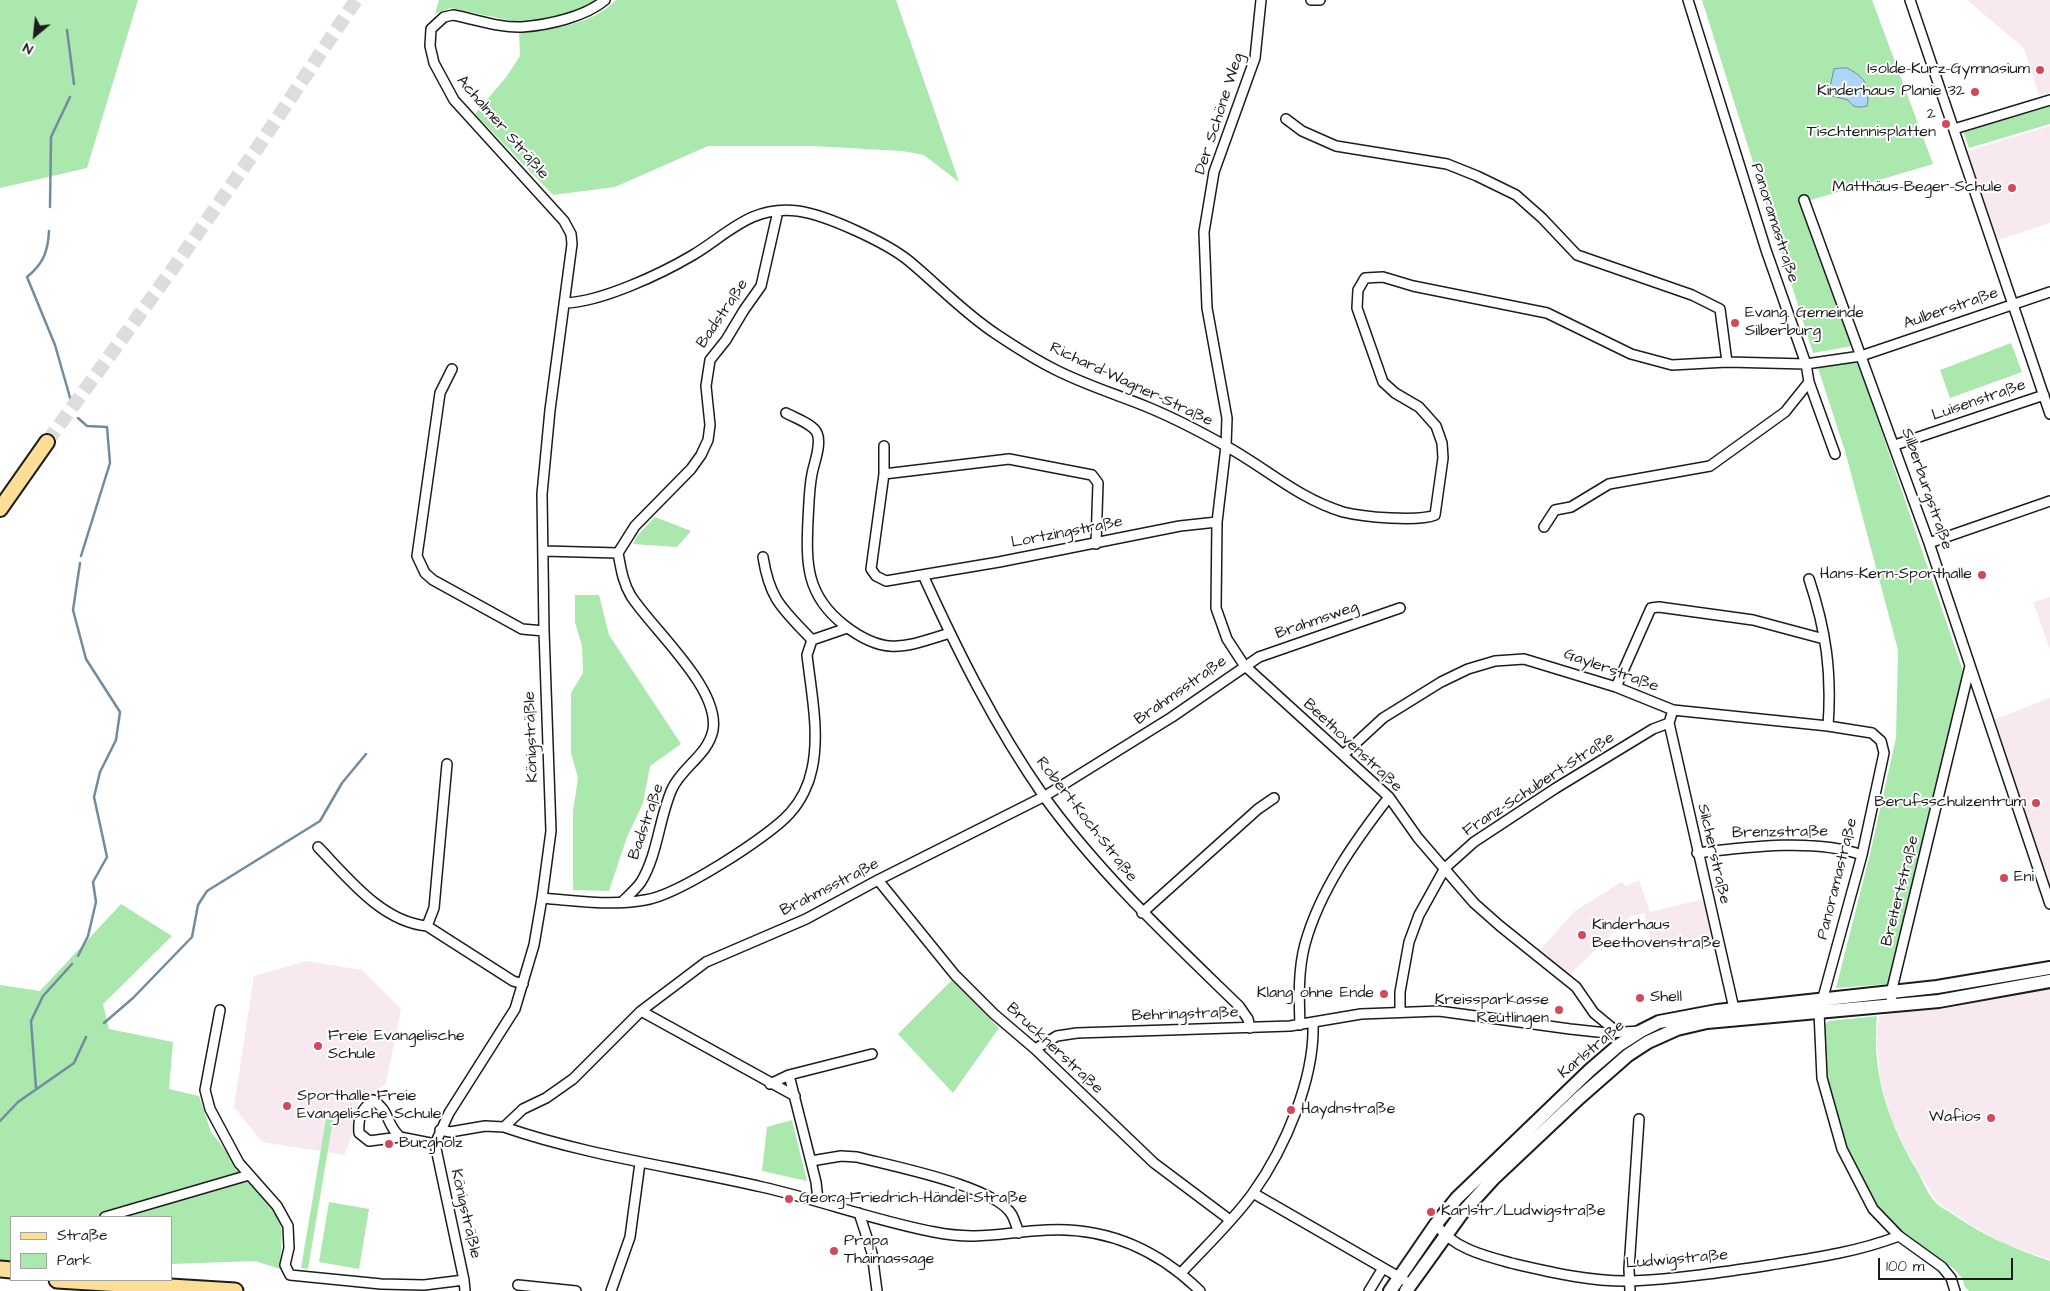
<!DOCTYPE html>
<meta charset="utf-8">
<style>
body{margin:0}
#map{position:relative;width:2050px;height:1291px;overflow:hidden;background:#fff;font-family:"Architects Daughter",sans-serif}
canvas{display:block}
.legend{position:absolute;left:10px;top:1216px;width:162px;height:65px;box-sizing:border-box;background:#fff;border:1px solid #a4a4a4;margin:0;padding:6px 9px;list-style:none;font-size:15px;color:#1c1c1c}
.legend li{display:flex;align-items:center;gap:10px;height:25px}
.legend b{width:25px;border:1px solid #a4a4a4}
.north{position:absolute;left:10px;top:10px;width:50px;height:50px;-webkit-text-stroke:4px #fff;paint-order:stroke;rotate:208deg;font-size:14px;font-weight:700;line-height:20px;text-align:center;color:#1c1c1c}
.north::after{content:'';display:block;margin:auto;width:18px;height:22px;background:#1c1c1c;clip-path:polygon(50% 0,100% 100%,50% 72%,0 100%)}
.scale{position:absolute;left:1878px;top:1258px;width:135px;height:22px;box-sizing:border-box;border:2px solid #1c1c1c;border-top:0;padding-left:6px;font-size:15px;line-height:18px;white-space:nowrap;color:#1c1c1c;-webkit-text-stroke:4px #fff;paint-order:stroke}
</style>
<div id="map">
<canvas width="2050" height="1291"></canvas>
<ul class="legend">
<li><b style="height:6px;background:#fdde96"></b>Straße</li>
<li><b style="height:14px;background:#aae8ae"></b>Park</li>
</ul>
<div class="north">N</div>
<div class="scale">100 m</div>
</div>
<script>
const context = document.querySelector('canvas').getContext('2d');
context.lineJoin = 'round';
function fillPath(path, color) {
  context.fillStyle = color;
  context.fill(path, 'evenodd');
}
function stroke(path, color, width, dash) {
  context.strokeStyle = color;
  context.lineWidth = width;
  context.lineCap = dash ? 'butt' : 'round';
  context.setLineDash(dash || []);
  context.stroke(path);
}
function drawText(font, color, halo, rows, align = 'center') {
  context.font = font + ' "Architects Daughter",sans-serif';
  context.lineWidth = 4;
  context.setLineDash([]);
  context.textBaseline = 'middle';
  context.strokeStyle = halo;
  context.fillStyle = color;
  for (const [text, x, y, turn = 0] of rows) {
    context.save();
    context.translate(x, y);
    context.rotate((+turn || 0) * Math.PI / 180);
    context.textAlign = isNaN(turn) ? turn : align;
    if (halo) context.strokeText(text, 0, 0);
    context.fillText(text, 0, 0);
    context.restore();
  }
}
fillPath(new Path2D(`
 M1967,0H2050V93L2039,96L2024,48Z
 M2050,126V223L1992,242L1961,153Z
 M2050,597V649L2033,602Z
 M2050,698V887L1993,720Z
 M1639,880L1650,912L1704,899L1713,935L1653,950L1644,913L1631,916L1566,978L1536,954L1575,911L1618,884L1622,882L1626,886Z
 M306,961L362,970L401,1009L386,1084L358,1103L354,1131L344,1155L262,1142L234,1107L254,976Z
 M2050,988V1260L2005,1244L1971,1225L1937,1202L1905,1149L1890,1117L1880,1078L1876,1032L1879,1016Z`), '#f8e8f0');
fillPath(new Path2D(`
 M0,0H138L87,168L0,188Z
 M439,0H601L579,11L522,23L450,8L435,14Z
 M616,0H896L959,182L924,155L902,151L814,146H708L615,187L553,195L475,114L507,76L520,56L519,33C553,28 591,26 616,0Z
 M1702,0H1872L1933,164L1801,203L1852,346L1813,353Z
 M2050,103V124L1969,148L1962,128Z
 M2011,343L2022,372L1950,398L1940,370Z
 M1858,362L1964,674L1888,984L1836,988L1870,854L1896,738L1898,650L1845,451L1818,368Z
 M655,517L691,531L677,547L633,544L637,536Z
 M575,595H599L609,635L681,744L650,766L643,803L627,837L609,891L573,890V811L578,778L571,753V693L583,673L582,646L575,622Z
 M121,904L172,936L103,1004L109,1029L173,1042L169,1089L199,1096L211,1132L277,1214L282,1231L280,1269L255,1261L171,1264V1217H11V1262L0,1260V985L40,991Z
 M952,980L999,1028L953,1093L898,1034Z
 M1877,1016C1871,1073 1889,1125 1918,1172C1923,1182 1928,1194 1935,1202C1940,1207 1948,1211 1954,1215C1986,1237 2013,1248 2050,1261V1291H1969L1965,1287L1962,1278L1953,1268L1903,1234L1875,1207L1845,1149L1825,1077L1822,1026L1829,1021Z
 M326,1119L333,1120L308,1269L301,1268Z
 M792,1120L807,1181L762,1171L767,1127Z
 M329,1202L369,1209L359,1269L319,1262Z`), '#aae8ae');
const water = new Path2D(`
 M1847,68C1865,77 1871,86 1867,106C1857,108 1854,108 1848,100L1832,96L1830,87L1834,69Z`);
fillPath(water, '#abd6f7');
stroke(water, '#728c9f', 1);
stroke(new Path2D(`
 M67,30L74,84
 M50,207L51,137L70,97
 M49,231C48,252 43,264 27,277L55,345L71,401
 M78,418L87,426L107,427L110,463L81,556
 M78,956L88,936L96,902L93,882L107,857L94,797L100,772L116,740L120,712L86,659L73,610L80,563
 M104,1023L133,998L192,937L198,905L207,891L320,821L342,783L366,754
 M36,1088L31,1021L43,996L72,964
 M0,1121L18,1102L74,1063L86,1037`), '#728c9f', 2.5);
stroke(new Path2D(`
 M47,442L174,267L258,147L356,0`), '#ddd', 14, [14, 7]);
const street = new Path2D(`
 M1261,0L1255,58L1214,172L1204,232L1207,308L1227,418L1226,446L1217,522L1216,608L1227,639L1244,665L1389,797L1418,838L1474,903L1500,926L1576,987L1594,1013L1617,1032
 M1311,0H1320
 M1688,0L1766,250L1806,364L1809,382L1835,454
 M1910,0L2050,414
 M1286,119L1302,131L1336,146L1447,164L1477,176L1516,195L1542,218L1577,255L1692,295L1720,309L1727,362
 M1954,129L2050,100
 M1804,200L1929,543L2050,904
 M565,303C601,302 661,274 693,255C728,234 751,205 798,211C827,215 887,243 909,261C938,285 964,313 996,334C1014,346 1034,359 1054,369C1083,384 1115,394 1145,406C1172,417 1199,431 1224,445C1265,467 1297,498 1343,512C1363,517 1418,522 1435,515L1443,458L1442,443L1436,426L1419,407L1395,393L1383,382L1357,308L1358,290L1365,278L1383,277L1413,286L1547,313L1631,354L1672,365L1727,362L1806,364L1861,356L2050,292
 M452,369L440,393L417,556L425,573L433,580L522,629L544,631
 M786,413C795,418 813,424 817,433C822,444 814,463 812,474C809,489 809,504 808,520C806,564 806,595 844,625C885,657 905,647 950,633
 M1895,445L2044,395
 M884,446V474L871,569L876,576L886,581L999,562L1180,526L1217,522
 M884,474L1009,459L1092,475L1098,483L1096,544
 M1544,527L1555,510L1571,507L1609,484L1710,466L1785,412L1809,382
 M1929,543L2050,501
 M543,551L618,553
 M763,557C770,601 783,609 812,640
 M923,575C958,652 995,726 1043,795C1099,873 1170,939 1239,1006L1248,1019L1250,1028
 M1809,579C1826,630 1832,672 1828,726
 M1616,687L1651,608L1659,607L1753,620L1824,639
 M1669,723L1735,1013
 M1343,755L1383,718L1441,682L1468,669L1495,661L1524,659L1616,687L1673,710L1828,726L1872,733L1881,741L1884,753L1862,855L1819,1012L1822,1078L1842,1149L1873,1209L1899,1236L1942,1267L1951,1278L1955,1291
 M318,847C348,878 382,922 427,926L513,981L523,984
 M1697,853C1746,847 1816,838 1862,855
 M878,880L955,975L994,1014L1035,1049L1154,1163L1230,1220
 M542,898C575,901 611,906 645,900C676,896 769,837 790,813C801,801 809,784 812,769C820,733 811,691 807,655L812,640L847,628
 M622,902C628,896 636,889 641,882C658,854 659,818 672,789C682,767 708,755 713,730C720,688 653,630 631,596C623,583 621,569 618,553L635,526L691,469L701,455L708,440L710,425L706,386L710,360L726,340L744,310L761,286L778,211
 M1142,913L1258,809L1274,798
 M427,926L434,908L447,764
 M1892,1006L1891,993L1970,666
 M220,1010L205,1090L210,1109L239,1163L277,1206L288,1226L289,1248L285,1265L290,1275L381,1284L424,1285L464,1280
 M641,1011L795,1096
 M1400,1011V992L1409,942L1419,915L1445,868L1474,842L1556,788L1653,729L1669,723L1673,710
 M1300,1025C1299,998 1298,970 1305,944C1320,890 1355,841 1389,797
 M1035,1049L1057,1036L1077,1033L1290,1026L1361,1014L1439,1011L1570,1029L1607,1033L1640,1031
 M789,1075L816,1182L818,1200
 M770,1084L789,1075L872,1054
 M504,1127L523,1109L546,1098L573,1079L641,1011L706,962L806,919L878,880L1045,796L1172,717L1259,657L1400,608
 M440,1130L450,1132L485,1126L504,1127C588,1156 676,1167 762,1187C820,1200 876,1221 934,1232C978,1241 1004,1232 1047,1230C1107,1227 1157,1249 1200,1291
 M400,1137C385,1123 391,1112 373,1100C361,1110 358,1117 359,1133L369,1141L400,1137L435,1144
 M811,1161L841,1156L857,1157C891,1166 996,1186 1012,1215C1015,1221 1017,1228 1019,1233
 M1253,1193L1404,1280
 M859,1213L872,1253L877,1291
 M105,1217L249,1175
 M1436,1224C1452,1248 1485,1256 1511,1263C1550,1272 1591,1282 1631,1281C1677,1279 1724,1272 1770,1265C1815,1258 1857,1252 1899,1236
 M1181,1273C1205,1247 1232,1222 1253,1193C1285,1148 1315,1079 1313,1023
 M518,1285L576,1291
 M465,1291L464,1280L435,1144L449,1113L515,1009L534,945L542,898L551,831L544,631L542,494L550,410L572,244L571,234L564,221L454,100L434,63L430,46L431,29L444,17L453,15C475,19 499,28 522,27C548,25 585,17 605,0
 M611,1291L630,1237L640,1163
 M1369,1291L1383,1268
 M1630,1291L1629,1269L1639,1119`);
const secondary = new Path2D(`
 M1390,1291L1436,1224L1457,1198L1590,1070L1619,1045L1641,1031L1659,1022L1717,1011L1937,987L2050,968
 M1406,1291L1462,1213L1493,1179L1579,1098L1628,1055L1648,1042L1677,1029L1707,1022L1939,1001L2050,981`);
const primary = new Path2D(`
 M0,509L47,442`);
const highway = new Path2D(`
 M0,1269L11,1270
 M57,1280L235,1291`);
stroke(street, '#1c1c1c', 12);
stroke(secondary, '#1c1c1c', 16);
stroke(primary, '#1c1c1c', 18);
stroke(highway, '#1c1c1c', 19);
stroke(street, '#fff', 9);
stroke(secondary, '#fff', 12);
stroke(primary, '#fdde96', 14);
stroke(highway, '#fdde96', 15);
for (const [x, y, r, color] of [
 [2040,70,5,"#d1495b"],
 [1975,92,5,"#d1495b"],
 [1946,124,5,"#d1495b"],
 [2012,188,5,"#d1495b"],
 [1735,323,5,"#d1495b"],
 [1982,575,5,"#d1495b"],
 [2036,803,5,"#d1495b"],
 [2004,878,5,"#d1495b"],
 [1582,935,5,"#d1495b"],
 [1384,994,5,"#d1495b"],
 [1640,998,5,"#d1495b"],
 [1559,1010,5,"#d1495b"],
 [318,1046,5,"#d1495b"],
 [287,1106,5,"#d1495b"],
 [1291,1110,5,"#d1495b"],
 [1991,1118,5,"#d1495b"],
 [389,1144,5,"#d1495b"],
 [789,1199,5,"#d1495b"],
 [1431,1212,5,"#d1495b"],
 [834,1251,5,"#d1495b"]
]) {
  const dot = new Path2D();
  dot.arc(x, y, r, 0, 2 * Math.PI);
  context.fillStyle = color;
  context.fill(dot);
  stroke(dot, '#fff', 2);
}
drawText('16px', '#1c1c1c', '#fff', [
 ["Isolde-Kurz-Gymnasium",2030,70,"right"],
 ["Kinderhaus Planie 32",1965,92,"right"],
 ["2",1936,115,"right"],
 ["Tischtennisplatten",1936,133,"right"],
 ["Matthäus-Beger-Schule",2002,188,"right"],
 ["Evang. Gemeinde",1745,314],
 ["Silberburg",1745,332],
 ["Hans-Kern-Sporthalle",1972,575,"right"],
 ["Berufsschulzentrum",2026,803,"right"],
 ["Eni",2014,878],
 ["Kinderhaus",1592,926],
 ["Beethovenstraße",1592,944],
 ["Klang ohne Ende",1374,994,"right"],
 ["Shell",1650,998],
 ["Kreissparkasse",1549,1001,"right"],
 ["Reutlingen",1549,1019,"right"],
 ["Freie Evangelische",328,1037],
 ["Schule",328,1055],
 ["Sporthalle Freie",297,1097],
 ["Evangelische Schule",297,1115],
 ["Haydnstraße",1301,1110],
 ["Wafios",1981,1118,"right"],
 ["Burgholz",399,1144],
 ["Georg-Friedrich-Händel-Straße",799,1199],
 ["Karlstr./Ludwigstraße",1441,1212],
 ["Prapa",844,1242],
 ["Thaimassage",844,1260]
], 'left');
drawText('16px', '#1c1c1c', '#fff', [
 ["Der Schöne Weg",1220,114,-72],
 ["Achalmer Sträßle",502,128,49],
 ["Panoramastraße",1774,223,72],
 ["Aulberstraße",1951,309,-19],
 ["Badstraße",723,314,-56],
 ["Richard-Wagner-Straße",1131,385,25],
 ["Luisenstraße",1979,401,-19],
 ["Silberburgstraße",1926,489,71],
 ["Lortzingstraße",1067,533,-11],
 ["Brahmsweg",1317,621,-19],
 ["Gaylerstraße",1611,671,20],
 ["Brahmsstraße",1181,691,-35],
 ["Königsträßle",532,737,-92],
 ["Beethovenstraße",1352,746,43],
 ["Franz-Schubert-Straße",1539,785,-33],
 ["Robert-Koch-Straße",1086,820,52],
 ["Badstraße",647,822,-71],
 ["Brenzstraße",1780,833,-1],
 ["Silcherstraße",1713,854,77],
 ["Panoramastraße",1838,879,-76],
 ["Brahmsstraße",830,888,-27],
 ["Breitertstraße",1901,891,-76],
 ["Behringstraße",1185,1015,-2],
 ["Brucknerstraße",1054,1049,43],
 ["Karlstraße",1592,1050,-40],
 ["Königsträßle",465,1214,77],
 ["Ludwigstraße",1677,1260,-5]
]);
</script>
